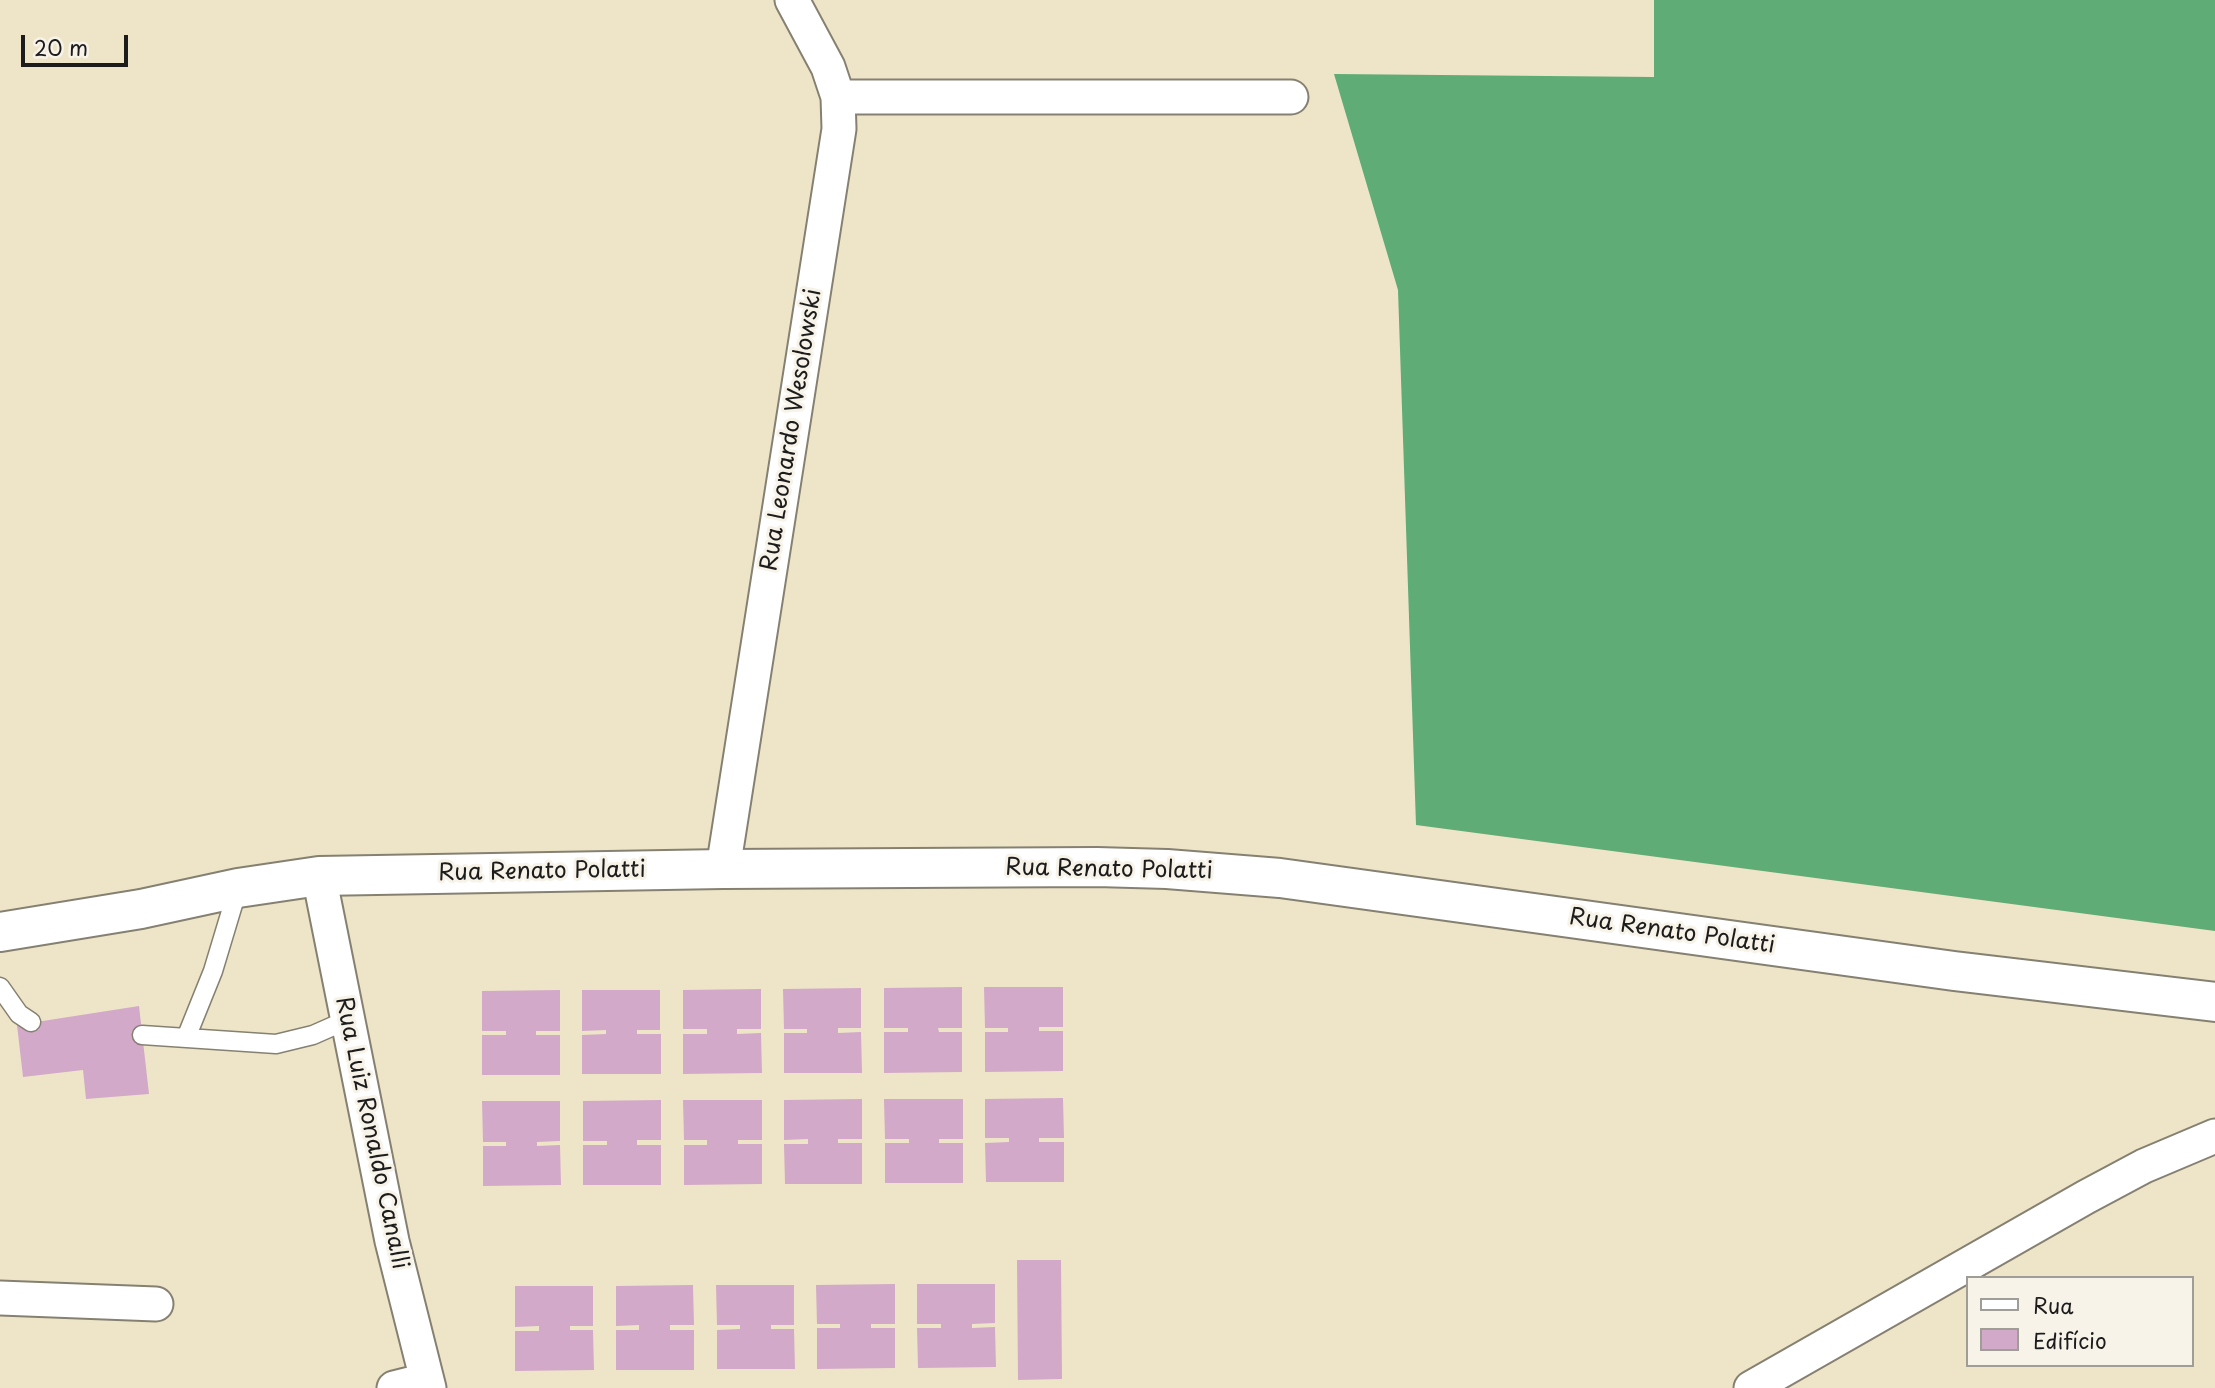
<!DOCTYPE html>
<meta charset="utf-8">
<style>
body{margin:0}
#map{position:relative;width:2215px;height:1388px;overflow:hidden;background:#eee5c8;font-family:"Playpen Sans",sans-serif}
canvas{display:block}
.legend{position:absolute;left:1966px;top:1276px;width:228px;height:91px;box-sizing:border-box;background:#f7f3e8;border:2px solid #9f9d96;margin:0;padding:9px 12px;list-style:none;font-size:21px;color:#1c1c1c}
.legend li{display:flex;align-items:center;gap:14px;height:35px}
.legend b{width:35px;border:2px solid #9f9d96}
.scale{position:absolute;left:21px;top:35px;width:107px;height:32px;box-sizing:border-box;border:4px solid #1c1c1c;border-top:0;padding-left:9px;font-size:21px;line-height:24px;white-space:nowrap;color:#1c1c1c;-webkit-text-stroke:5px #f7f3e8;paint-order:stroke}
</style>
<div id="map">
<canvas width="2215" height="1388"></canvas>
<ul class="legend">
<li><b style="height:9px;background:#fff"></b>Rua</li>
<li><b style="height:19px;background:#d2a9c8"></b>Edifício</li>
</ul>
<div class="scale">20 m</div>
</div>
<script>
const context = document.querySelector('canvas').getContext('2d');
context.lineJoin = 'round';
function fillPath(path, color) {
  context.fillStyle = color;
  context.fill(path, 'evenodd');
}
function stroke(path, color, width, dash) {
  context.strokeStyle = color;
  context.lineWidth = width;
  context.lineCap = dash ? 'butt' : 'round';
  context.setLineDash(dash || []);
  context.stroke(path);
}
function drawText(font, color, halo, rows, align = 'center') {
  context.font = font + ' "Playpen Sans",sans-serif';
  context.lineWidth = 6;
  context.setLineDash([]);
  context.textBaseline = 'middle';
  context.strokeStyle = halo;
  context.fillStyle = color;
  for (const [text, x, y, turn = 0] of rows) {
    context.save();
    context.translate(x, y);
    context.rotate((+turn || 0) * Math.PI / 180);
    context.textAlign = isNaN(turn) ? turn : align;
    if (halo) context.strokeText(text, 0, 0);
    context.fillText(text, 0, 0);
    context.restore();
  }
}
fillPath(new Path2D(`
 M1654,0H2215V931L1416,825L1398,290L1334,74L1654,77Z`), '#5fac76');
fillPath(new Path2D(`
 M962,987V1028H938L939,1032H962V1072L884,1073V1032H908V1028H884V988Z
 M984,987H1063V1027H1039V1031H1063V1071L985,1072V1032H1008V1028H985Z
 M861,988V1028H838V1033L861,1032L862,1073H784V1033H807V1029H784L783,989Z
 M761,989V1029H737V1034L761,1033L762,1073L683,1074V1034H707V1029H683V990Z
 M560,990V1031H536V1035H560V1075H482V1035H506V1031H482V991Z
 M582,990H660V1030H637V1034H661V1074H582V1035L606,1034V1030L582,1031Z
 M139,1006L149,1094L86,1099L83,1070L23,1077L17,1025Z
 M1063,1098L1064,1138H1039V1142H1064V1182H986L985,1143L1009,1142V1138H985V1099Z
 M862,1099V1139H838V1143H862V1184H785L784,1144H808V1139L784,1140V1100Z
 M884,1099H963V1139H939V1143H963V1183H885V1143H909V1139H885Z
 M661,1100V1140H637V1145H661V1185H583V1145H607V1141H583V1101Z
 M683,1100H762V1140H738V1144H762V1184L684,1185V1145H707V1140H684Z
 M482,1101H560V1141L537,1142V1146L560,1145L561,1185L483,1186V1146H506V1142H483Z
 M1017,1260H1061L1062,1379L1018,1380Z
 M895,1284V1324H871V1328H895V1368L817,1369V1328H840V1324H817L816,1285Z
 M917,1284H995V1323L972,1324V1328L995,1327L996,1367L918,1368L917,1328H941V1324H917Z
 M693,1285L694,1325H670V1330H694V1370H616V1330H639V1325L616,1326V1286Z
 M716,1285H794V1325H771V1329H794L795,1369H717V1330L740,1329V1325H717Z
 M515,1286H593V1326H570V1330H593L594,1370L515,1371V1331H539V1326L515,1327Z`), '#d2a9c8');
const service = new Path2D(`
 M0,987L19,1014L31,1022
 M142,1035L276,1044L313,1035L347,1020
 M186,1038L213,971L238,888`);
const minor = new Path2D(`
 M838,97H1291
 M723,869L839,129L838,97L828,67L792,0
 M319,876L392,1241L429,1388
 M0,1298L156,1304
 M394,1388L426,1380
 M1751,1388L2086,1197L2144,1166L2215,1136`);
const secondary = new Path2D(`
 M0,932L141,909L238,888L319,876L723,869L1097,867L1167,869L1280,878L1954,971L2215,1002`);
stroke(service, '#858072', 21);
stroke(minor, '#858072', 37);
stroke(secondary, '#858072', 42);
stroke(service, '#fff', 18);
stroke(minor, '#fff', 33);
stroke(secondary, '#fff', 38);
drawText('23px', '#1c1c1c', '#f7f3e8', [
 ["Rua Leonardo Wesolowski",792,430,-81],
 ["Rua Renato Polatti",1109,870,1],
 ["Rua Renato Polatti",542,872,-1],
 ["Rua Renato Polatti",1672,932,8],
 ["Rua Luiz Ronaldo Canalli",371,1133,78]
]);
</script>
